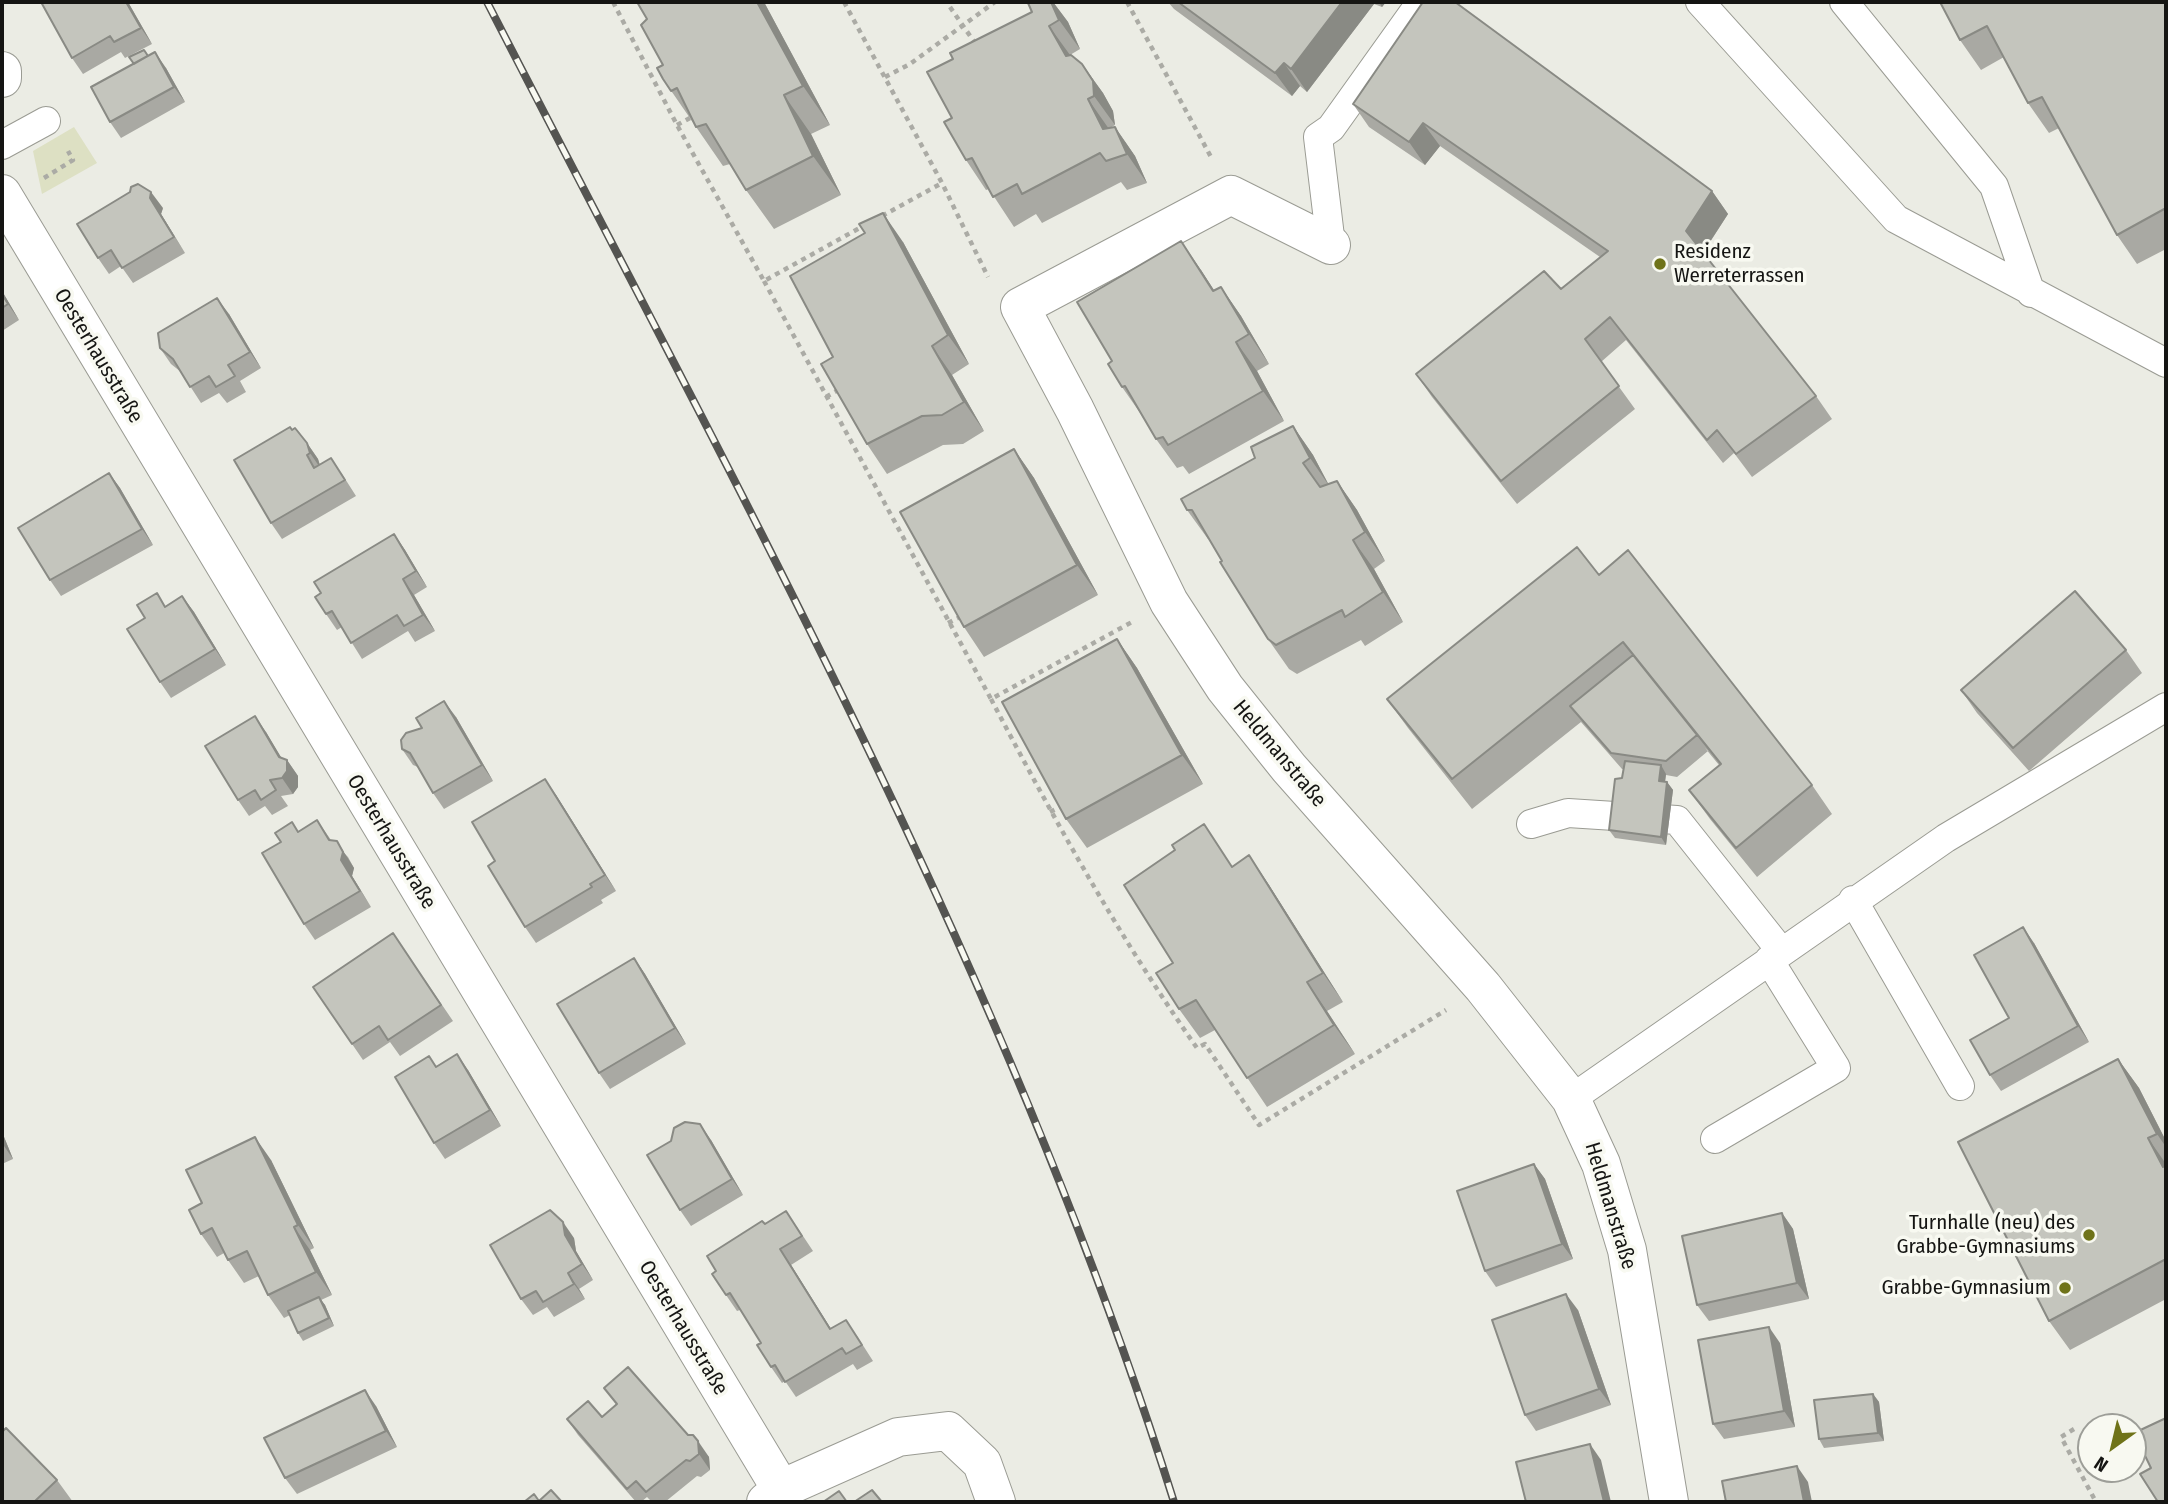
<!DOCTYPE html>
<meta charset="utf-8">
<style>
body{margin:0}
#map{position:relative;width:2168px;height:1504px;overflow:hidden;background:#ebece4;font-family:"Fira Sans Condensed",sans-serif}
canvas{display:block}
.frame{position:absolute;inset:0;border:4px solid #151513;pointer-events:none}
.north{position:absolute;left:2077px;top:1413px;width:70px;height:70px;box-sizing:border-box;background:#f8f9f1;border:2px solid #9d9e98;border-radius:50%;rotate:214deg;font-size:19px;font-weight:700;line-height:28px;text-align:center;color:#151513}
.north::after{content:'';display:block;margin:auto;width:24px;height:32px;background:#6f7319;clip-path:polygon(50% 0,100% 100%,50% 72%,0 100%)}
</style>
<div id="map">
<canvas width="2168" height="1504"></canvas>
<div class="frame"></div>
<div class="north">N</div>
</div>
<script>
const context = document.querySelector('canvas').getContext('2d');
context.lineJoin = 'round';
function fillPath(path, color) {
  context.fillStyle = color;
  context.fill(path, 'evenodd');
}
function stroke(path, color, width, dash) {
  context.strokeStyle = color;
  context.lineWidth = width;
  context.lineCap = dash ? 'butt' : 'round';
  context.setLineDash(dash || []);
  context.stroke(path);
}
function drawText(font, color, halo, rows, align = 'center') {
  context.font = font + ' "Fira Sans Condensed",sans-serif';
  context.lineWidth = 7;
  context.setLineDash([]);
  context.textBaseline = 'middle';
  context.strokeStyle = halo;
  context.fillStyle = color;
  for (const [text, x, y, turn = 0] of rows) {
    context.save();
    context.translate(x, y);
    context.rotate((+turn || 0) * Math.PI / 180);
    context.textAlign = isNaN(turn) ? turn : align;
    if (halo) context.strokeText(text, 0, 0);
    context.fillText(text, 0, 0);
    context.restore();
  }
}
fillPath(new Path2D(`
 M74,127L97,163L42,194L33,151Z`), '#dde0c3');
const service = new Path2D(`
 M1700,2L1896,219L2166,363
 M1844,2L1994,186L2031,293
 M2,145L46,121
 M1331,245L1318,137L1331,128L1421,2
 M1531,824L1568,813L1677,820L1781,951
 M1853,900L1960,1086
 M1571,1099L1946,838L2166,707
 M1715,1139L1836,1068L1769,960`);
const minor = new Path2D(`
 M2,71V78
 M2,194L781,1489
 M1331,245L1231,195L1020,307L1075,410L1169,602L1225,688L1289,768L1483,987L1571,1099L1601,1164L1627,1250L1669,1502
 M766,1502L781,1489L898,1437L948,1431L982,1463L996,1502`);
stroke(service, '#9a9b93', 30);
stroke(minor, '#9a9b93', 40);
stroke(new Path2D(`
 M613,2L677,125L764,281L865,225
 M844,2L942,183L988,277
 M1127,2L1211,157
 M950,7L975,43
 M885,77L910,64L995,2
 M677,125L690,118
 M44,178L73,160L68,151
 M882,216L942,183
 M764,281L991,699L1132,622
 M826,397L840,389
 M948,623L962,616
 M991,699C1054,819 1119,937 1197,1048L1205,1044L1259,1125L1446,1010
 M1050,812L1064,805
 M2074,1429L2061,1437L2096,1502`), '#ababa5', 4.5, [5, 5]);
stroke(service, '#fff', 28);
stroke(minor, '#fff', 38);
const rail = new Path2D(`
 M487,2C738,491 1009,976 1174,1502`);
stroke(rail, '#545451', 8);
stroke(rail, '#f8f9f1', 5, [16]);
fillPath(new Path2D(`
 M41,2H128L152,44L125,58L121,52L83,74L72,58Z
 M637,2H764L830,125L811,134L841,195L774,229L746,190L730,164L723,166L663,79V65L647,19Z
 M1031,2H1053L1068,22L1080,49L1070,55L1082,64L1103,93L1113,111L1115,125L1110,128L1115,127L1135,156L1147,183L1127,190L1121,182L1042,223L1036,214L1014,227L989,189L986,190L966,160L952,118L1032,12Z
 M1168,2H1386L1382,7L1374,4L1307,92L1300,86L1292,96L1174,9Z
 M1940,2H2166V249L2137,264L2117,235L2059,128L2049,133L2028,103L2004,57L1981,70L1960,40Z
 M144,50L149,56L166,68L185,102L121,138L110,122L134,64Z
 M1353,104L1712,191L1728,214L1703,253L1816,396L1832,419L1752,477L1734,453L1723,463L1626,340L1601,362L1635,409L1517,504L1432,397L1416,374L1561,289L1600,257L1440,146L1425,165L1369,127Z
 M163,208L161,214L185,253L133,283L121,266L109,274L98,258Z
 M903,242L969,364L952,375L984,431L963,444L943,445L887,474L867,444L833,357Z
 M1201,270L1214,290L1221,287L1241,316L1269,364L1257,371L1284,421L1189,474L1183,466L1177,468L1156,439L1143,417L1122,387L1112,361Z
 M2,291L19,320L2,331Z
 M229,314L261,368L240,381L246,392L227,403L219,393L201,403L181,372L171,364L160,348Z
 M1293,426L1313,455L1328,484L1337,481L1357,510L1385,561L1374,569L1403,622L1365,646L1361,640L1297,674L1289,669L1268,639L1209,539H1208L1187,510L1255,458Z
 M292,430L307,443L318,459L320,465L342,474L356,496L282,539L271,523Z
 M1014,449L1034,478L1098,595L984,657L964,627Z
 M109,473L120,488L153,545L61,596L50,580Z
 M394,534L405,550L427,587L414,595L435,631L415,642L408,631L362,659L342,627L337,630L326,614L321,593Z
 M1599,575L1812,785L1832,814L1757,877L1710,819L1689,790L1719,765L1705,748L1708,751L1677,777L1666,775L1665,782H1667L1673,790L1666,845L1615,838L1609,830L1624,769H1622L1581,722L1472,809L1408,728L1387,699Z
 M182,596L194,612L226,665L171,698L160,682L166,606Z
 M1117,639L1137,668L1203,784L1087,848L1066,819Z
 M2126,650L2142,673L2029,771L1977,713L1961,690Z
 M456,717L493,781L444,809L433,793L418,767L413,765L402,749Z
 M266,732L281,758L287,760L298,776V787L293,794L281,796L288,806L272,815L265,806L249,816L238,800Z
 M556,795L616,891L601,900L603,903L536,943L525,927L495,861Z
 M317,820L331,840L348,857L354,868L352,876L371,907L315,940L304,924L299,831Z
 M1249,855L1269,885L1343,1002L1327,1011L1355,1054L1267,1107L1215,1030L1200,1038L1179,1009L1173,963L1233,866Z
 M393,933L453,1021L400,1056L390,1042L363,1060L313,987Z
 M2034,943L2089,1042L2001,1091L1990,1075Z
 M634,958L645,974L686,1044L610,1089L599,1073Z
 M2118,1059L2139,1088L2166,1141V1299L2070,1350L2049,1321Z
 M436,1066L468,1070L501,1126L445,1159L434,1143Z
 M2,1132L13,1159L2,1164Z
 M711,1140L743,1195L691,1226L680,1210Z
 M271,1160L314,1248L310,1250L332,1295L321,1300L325,1305L334,1326L303,1341L298,1333L290,1315L284,1318L268,1295L259,1276L244,1283L228,1260L224,1253L217,1257L201,1234L202,1203Z
 M1534,1164L1545,1179L1573,1259L1496,1287L1485,1271Z
 M1782,1213L1793,1229L1809,1299L1709,1321L1697,1305Z
 M765,1224L797,1227L813,1251L791,1265L831,1329L857,1336L873,1361L857,1370L853,1364L796,1397L785,1381L782,1383L771,1367L761,1343L740,1310L737,1311L726,1295L716,1271Z
 M574,1238L576,1251L593,1280L579,1289L585,1299L554,1317L547,1307L533,1315L521,1299Z
 M1578,1310L1611,1405L1536,1431L1525,1415Z
 M1780,1343L1795,1427L1724,1439L1713,1424Z
 M604,1388L688,1435L709,1457L710,1470L701,1477L697,1476L665,1502H652L647,1497L641,1502H636L578,1435L567,1419L602,1417L616,1404Z
 M1873,1394L1879,1402L1884,1441L1824,1448L1819,1439Z
 M376,1406L397,1447L297,1494L285,1478Z
 M2,1429L57,1480L73,1502H2Z`), '#a9a9a3');
fillPath(new Path2D(`
 M126,2H128L152,44L141,28Z
 M757,2H764L830,125L803,86Z
 M1051,2H1053L1068,22L1080,49L1059,20Z
 M1342,2H1372L1374,4L1307,92L1291,69Z
 M1379,2H1386L1382,7Z
 M1049,26L1070,55L1066,56Z
 M155,52L166,68L185,102L174,87Z
 M1284,63L1300,86L1292,96L1275,73Z
 M1082,64L1103,93L1113,111L1115,125L1094,96Z
 M784,95L811,134L841,195L813,156Z
 M1088,99L1109,129H1103Z
 M1423,123L1440,146L1425,165L1409,142Z
 M1115,127L1135,156L1147,183L1127,154Z
 M1712,191L1728,214L1702,254L1686,231Z
 M151,192L163,208L161,214L185,253L150,198Z
 M883,213L903,242L969,364L948,335Z
 M1181,241L1201,270L1233,320L1213,291Z
 M1221,287L1241,316L1269,364L1249,334Z
 M2,291L19,320L8,304L2,294Z
 M217,298L229,314L261,368L250,352Z
 M1236,342L1257,371L1284,421L1263,391Z
 M932,346L952,375L984,431L964,402Z
 M1293,426L1313,455L1330,487L1310,458Z
 M307,443L318,459L321,469L310,453Z
 M1014,449L1034,478L1098,595L1077,565Z
 M109,473L120,488L153,545L142,529Z
 M1337,481L1357,510L1385,561L1365,532Z
 M394,534L405,550L427,587L416,571Z
 M1353,540L1374,569L1403,622L1383,592Z
 M403,579L414,595L435,631L423,615Z
 M182,596L194,612L226,665L215,649Z
 M1117,639L1137,668L1203,784L1182,755Z
 M444,701L456,717L493,781L482,765Z
 M255,716L266,732L287,767V760L298,776V787L293,794L282,778L279,757Z
 M1661,765L1666,774L1664,789L1659,781Z
 M545,779L556,795L616,891L605,875Z
 M1667,782L1673,790L1666,845L1661,837Z
 M337,841L354,868L352,876L371,907L341,860Z
 M1249,855L1269,885L1343,1002L1323,973Z
 M2023,927L2034,943L2089,1042L2078,1026Z
 M634,958L645,974L686,1044L675,1028Z
 M1307,982L1327,1011L1355,1054L1334,1025Z
 M457,1054L468,1070L501,1126L490,1110Z
 M2118,1059L2139,1088L2166,1141V1147L2157,1134Z
 M700,1124L711,1140L743,1195L732,1179Z
 M2,1132L13,1159L2,1143Z
 M255,1137L271,1160L314,1248L298,1225Z
 M2148,1138L2166,1164L2163,1167Z
 M1534,1164L1545,1179L1573,1259L1562,1244Z
 M1782,1213L1793,1229L1809,1299L1797,1283Z
 M563,1222L574,1238L576,1251L593,1280L582,1264L565,1235Z
 M294,1227L310,1250L332,1295L316,1272Z
 M780,1249L791,1265L841,1345L830,1329Z
 M568,1273L579,1289L585,1299L574,1284Z
 M1566,1294L1578,1310L1611,1405L1599,1389Z
 M319,1297L325,1305L334,1326L329,1318Z
 M1769,1327L1780,1343L1795,1427L1784,1411Z
 M365,1390L376,1406L397,1447L386,1431Z
 M1873,1394L1879,1402L1884,1441L1878,1433Z
 M698,1441L709,1457L710,1470L699,1454Z
 M1590,1444L1601,1460L1611,1502H1604Z
 M1797,1466L1808,1482L1812,1502H1804Z`), '#898a84');
const building = new Path2D(`
 M41,2H126L141,28L114,42L110,36L72,58Z
 M637,2H757L803,86L784,95L813,156L746,190L706,124L696,127L677,88L671,91L663,79L657,68L663,65L641,25L647,19Z
 M1031,2H1051L1059,20L1049,26L1066,56L1071,55L1082,64L1093,81L1094,96L1088,99L1103,129L1115,127L1127,154L1106,161L1100,153L1022,194L1017,184L993,197L972,158L966,160L944,122L952,118L927,72L953,59L950,53L1032,12L1028,3Z
 M1178,2H1342L1291,69L1284,63L1275,73Z
 M1423,2H1455L1712,191L1686,231L1816,396L1736,454L1717,430L1707,440L1610,317L1585,339L1619,386L1501,481L1416,374L1544,271L1561,289L1608,251L1423,123L1409,142L1353,104Z
 M1940,2H2166V208L2117,235L2042,97L2028,103L1987,26L1960,40Z
 M144,50L148,56L134,64L129,57Z
 M155,52L174,87L110,122L91,87Z
 M138,184L151,192L150,198L174,237L122,268L111,250L98,258L77,224L130,192L131,187Z
 M883,213L948,335L932,346L964,402L942,415L922,416L867,444L821,364L833,357L790,276L865,233L859,224Z
 M1181,241L1213,291L1221,287L1249,334L1236,342L1263,391L1168,445L1163,437L1156,439L1125,386L1122,387L1108,364L1112,361L1077,302Z
 M2,294L8,304L2,308Z
 M217,298L250,352L228,365L235,376L216,387L209,376L190,387L173,359L160,348L158,333Z
 M1293,426L1310,458L1303,463L1320,487L1337,481L1365,532L1353,540L1383,592L1345,617L1342,610L1276,645L1268,639L1220,562L1222,561L1192,510H1187L1181,499L1255,458L1251,447Z
 M290,427L292,430L295,428L307,443L310,453L307,455L314,468L331,458L345,480L271,523L234,460Z
 M1014,449L1077,565L964,627L900,512Z
 M109,473L142,529L50,580L18,528Z
 M394,534L416,571L403,579L423,615L404,626L397,615L351,643L332,611L326,614L315,597L321,593L314,582Z
 M1577,547L1599,575L1628,550L1812,785L1736,848L1689,790L1721,764L1623,642L1452,779L1387,699Z
 M2075,591L2126,650L2013,748L1961,690Z
 M157,593L165,607L182,596L215,649L160,682L127,629L145,618L137,605Z
 M1117,639L1182,755L1066,819L1002,702Z
 M1633,655L1697,735L1666,761L1611,753L1570,706Z
 M444,701L482,765L433,793L410,753L402,749L401,740L406,733L422,728L416,718Z
 M255,716L279,757L287,760V771L282,778L270,780L276,790L261,800L255,790L238,800L205,746Z
 M1625,761L1661,765L1659,781L1667,782L1661,837L1609,830L1615,779L1622,778Z
 M545,779L605,875L590,884L592,887L525,927L488,866L495,861L472,822Z
 M317,820L329,840L337,841L343,852L341,860L360,891L304,924L262,853L281,842L275,833L292,822L298,832Z
 M1204,824L1232,867L1249,855L1323,973L1307,982L1334,1025L1247,1078L1196,1000L1179,1009L1156,973L1173,963L1124,885L1175,850L1172,845Z
 M2023,927L2078,1026L1990,1075L1970,1040L2009,1018L1974,955Z
 M393,933L441,1005L388,1040L379,1026L352,1044L313,987Z
 M634,958L675,1028L599,1073L557,1004Z
 M457,1054L490,1110L434,1143L395,1077L429,1056L436,1067Z
 M2118,1059L2157,1134L2148,1138L2163,1167L2166,1165V1259L2049,1321L1958,1142Z
 M685,1122L700,1124L732,1179L680,1210L647,1155L671,1141L674,1128Z
 M255,1137L298,1225L294,1227L316,1272L268,1295L247,1251L228,1260L212,1228L201,1234L189,1210L202,1203L186,1170Z
 M1534,1164L1562,1244L1485,1271L1457,1191Z
 M550,1210L563,1222L565,1235L582,1264L568,1273L574,1284L543,1302L536,1291L521,1299L490,1245Z
 M786,1211L802,1236L780,1249L830,1329L846,1320L862,1345L846,1354L842,1348L785,1382L775,1365L771,1367L757,1345L761,1343L730,1293L726,1295L712,1274L716,1271L707,1256L762,1221L765,1224Z
 M1782,1213L1797,1283L1697,1305L1682,1236Z
 M1566,1294L1599,1389L1525,1415L1492,1320Z
 M319,1297L329,1318L298,1333L288,1311Z
 M1769,1327L1784,1411L1713,1424L1698,1340Z
 M628,1367L688,1435H693L698,1441L699,1454L690,1461L686,1460L646,1492L636,1481L627,1489L567,1419L588,1401L602,1417L617,1404L604,1388Z
 M365,1390L386,1431L285,1478L264,1438Z
 M1873,1394L1878,1433L1819,1439L1814,1400Z
 M2166,1418V1502H2158L2140,1474L2151,1468L2134,1433Z
 M6,1428L57,1480L34,1502H2V1432Z
 M1590,1444L1604,1502H1526L1516,1462Z
 M1797,1466L1804,1502H1726L1722,1481Z
 M551,1490L562,1502H524L534,1494L539,1501Z
 M872,1490L882,1502H854Z
 M839,1491L847,1502H823Z`);
fillPath(building, '#c4c5bd');
stroke(building, '#898a84', 2);
for (const [x, y, r, color] of [
 [1660,264,7,"#6f7319"],
 [2089,1235,7,"#6f7319"],
 [2065,1288,7,"#6f7319"]
]) {
  const dot = new Path2D();
  dot.arc(x, y, r, 0, 2 * Math.PI);
  context.fillStyle = color;
  context.fill(dot);
  stroke(dot, '#f8f9f1', 2.5);
}
drawText('21px', '#151513', '#f8f9f1', [
 ["Residenz",1674,252,"left"],
 ["Werreterrassen",1674,276,"left"],
 ["Turnhalle (neu) des",2075,1223],
 ["Grabbe-Gymnasiums",2075,1247],
 ["Grabbe-Gymnasium",2051,1288]
], 'right');
drawText('21px', '#151513', '#f8f9f1', [
 ["Oesterhausstraße",98,356,59],
 ["Heldmanstraße",1279,754,50],
 ["Oesterhausstraße",391,842,59],
 ["Heldmanstraße",1610,1206,73],
 ["Oesterhausstraße",683,1328,59]
]);
</script>
